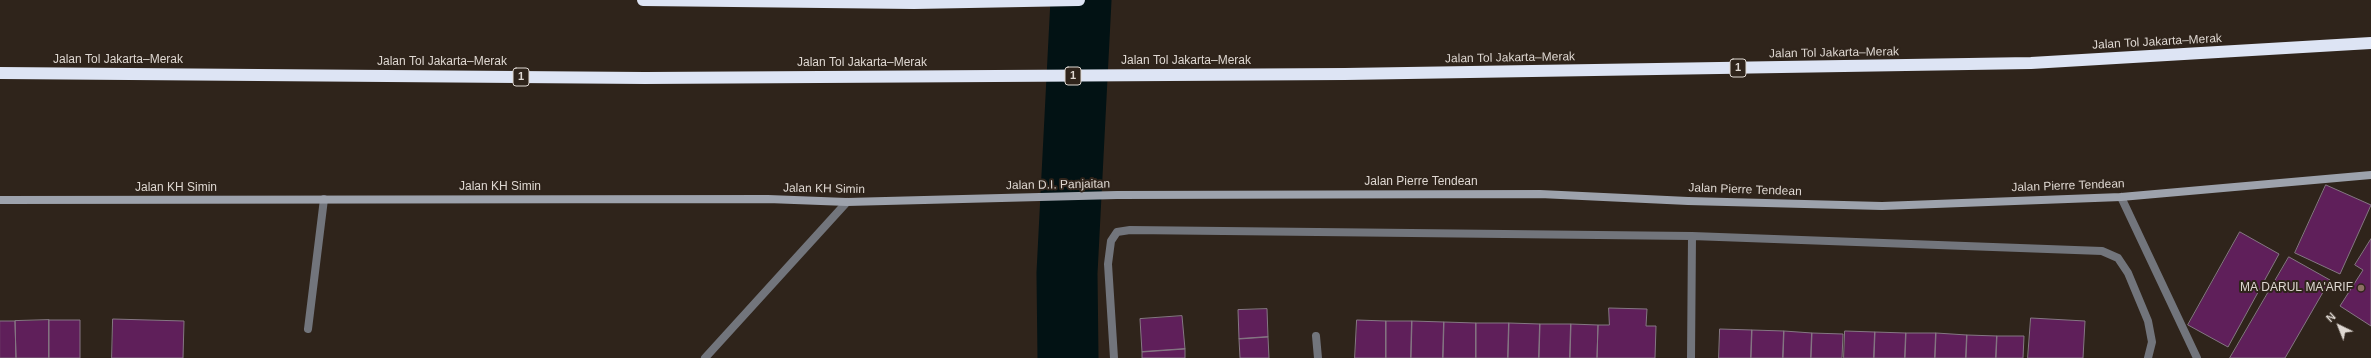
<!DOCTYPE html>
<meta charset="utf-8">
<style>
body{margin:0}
#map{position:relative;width:2371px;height:358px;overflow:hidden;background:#2f241b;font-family:Arial,sans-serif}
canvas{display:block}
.north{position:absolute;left:2319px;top:306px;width:40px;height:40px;-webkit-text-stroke:3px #2f241b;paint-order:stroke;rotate:317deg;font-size:11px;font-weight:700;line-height:16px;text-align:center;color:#dfd8d2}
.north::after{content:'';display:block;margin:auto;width:14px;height:18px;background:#dfd8d2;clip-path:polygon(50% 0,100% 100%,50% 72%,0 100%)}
</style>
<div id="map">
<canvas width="2371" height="358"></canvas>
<div class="north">N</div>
</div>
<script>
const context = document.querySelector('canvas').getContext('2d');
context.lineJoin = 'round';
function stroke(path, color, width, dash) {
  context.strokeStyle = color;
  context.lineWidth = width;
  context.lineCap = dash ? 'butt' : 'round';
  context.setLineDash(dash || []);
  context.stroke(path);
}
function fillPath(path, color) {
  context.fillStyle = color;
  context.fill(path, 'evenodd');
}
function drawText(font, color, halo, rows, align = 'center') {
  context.font = font + ' Arial,sans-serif';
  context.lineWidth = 4;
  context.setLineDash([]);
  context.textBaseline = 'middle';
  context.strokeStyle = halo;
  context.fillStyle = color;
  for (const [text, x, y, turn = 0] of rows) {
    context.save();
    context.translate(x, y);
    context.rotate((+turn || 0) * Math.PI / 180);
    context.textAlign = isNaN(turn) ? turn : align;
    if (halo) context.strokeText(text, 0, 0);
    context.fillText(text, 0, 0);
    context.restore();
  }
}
stroke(new Path2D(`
 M1068,358L1067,273L1081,0`), '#021214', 61);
const building = new Path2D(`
 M2326,185L2371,205L2340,274L2295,253Z
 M2240,232L2279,254L2228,347L2188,325Z
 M2371,239V326L2340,306L2363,270L2355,265Z
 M2289,257L2330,280L2285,358H2230Z
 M1609,308L1647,309L1646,326H1656L1655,358H1597L1598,325H1609Z
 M1267,309L1268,337L1239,339L1238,310Z
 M1182,316L1185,349L1142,352L1140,319Z
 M2031,318L2085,321L2083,358H2028Z
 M113,319L184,321L183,358H112Z
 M49,320H80V358H49Z
 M49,320V358H16L15,321Z
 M1357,320L1386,321V358H1355Z
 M0,321H15L16,358H0Z
 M1386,321H1412L1411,358H1386Z
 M1412,321L1444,322L1443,358H1411Z
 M1444,322L1476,323V358H1443Z
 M1476,323H1509L1508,358H1476Z
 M1509,323L1540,324L1539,358H1508Z
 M1540,324H1571L1570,358H1539Z
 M1571,324L1598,325L1597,358H1570Z
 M1720,329L1752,330L1751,358H1719Z
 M1752,330L1784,331L1783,358H1751Z
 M1784,331L1812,333L1811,358H1783Z
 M1845,331L1875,332L1874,358H1844Z
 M1875,332L1906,333L1905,358H1874Z
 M1812,333L1843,334L1842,358H1811Z
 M1906,333H1936L1935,358H1905Z
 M1936,333L1967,335L1966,358H1935Z
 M1967,335L1997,336L1996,358H1966Z
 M1997,336H2024L2023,358H1996Z
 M1268,337L1269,358H1240L1239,339Z
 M1185,349V358H1142V352Z`);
fillPath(building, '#5f1f5a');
stroke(building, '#857783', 1);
stroke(new Path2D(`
 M2121,197L2197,358
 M308,329L324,199`), '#72757c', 8);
stroke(new Path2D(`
 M1316,336L1318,358
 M705,358L847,202
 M1114,358L1108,264L1111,241L1117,232L1130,230L1692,236
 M1691,358L1692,236L2102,251L2118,258L2128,273L2148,321L2152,342L2148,358`), '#72757c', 8);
stroke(new Path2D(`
 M0,200L768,199L847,202L1117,195L1540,194L1688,201L1882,206L2121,197L2371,175`), '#9da2ac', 8);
stroke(new Path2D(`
 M643,0L914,3L1079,0
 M0,73L645,78L1345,74L2031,63L2371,43`), '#dde4f4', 12);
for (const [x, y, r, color] of [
 [2361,288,4,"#8d6e63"]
]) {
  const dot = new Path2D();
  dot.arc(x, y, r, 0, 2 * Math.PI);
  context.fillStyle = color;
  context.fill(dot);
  stroke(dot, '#2f241b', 1.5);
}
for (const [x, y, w] of [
 [1738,68,16],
 [1073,76,16],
 [521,77,16]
]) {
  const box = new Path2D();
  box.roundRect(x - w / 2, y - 9, w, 18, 3);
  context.fillStyle = '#2f241b';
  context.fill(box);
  stroke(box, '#dfd8d2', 1);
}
drawText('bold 11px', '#dfd8d2', null, [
 ["1",1738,68],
 ["1",1073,76],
 ["1",521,77]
]);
drawText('12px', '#dfd8d2', '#2f241b', [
 ["Jalan Tol Jakarta–Merak",2157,42,-3],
 ["Jalan Tol Jakarta–Merak",1834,53,-1],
 ["Jalan Tol Jakarta–Merak",1510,58,-1],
 ["Jalan Tol Jakarta–Merak",118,60],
 ["Jalan Tol Jakarta–Merak",1186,61],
 ["Jalan Tol Jakarta–Merak",442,62],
 ["Jalan Tol Jakarta–Merak",862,63],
 ["Jalan Pierre Tendean",1421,182],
 ["Jalan D.I. Panjaitan",1058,185,-1],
 ["Jalan Pierre Tendean",2068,186,-2],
 ["Jalan KH Simin",500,187],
 ["Jalan KH Simin",176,188],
 ["Jalan KH Simin",824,189,1],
 ["Jalan Pierre Tendean",1745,190,2]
]);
drawText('12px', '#dfd8d2', '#2f241b', [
 ["MA DARUL MA'ARIF",2353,288]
], 'right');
</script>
